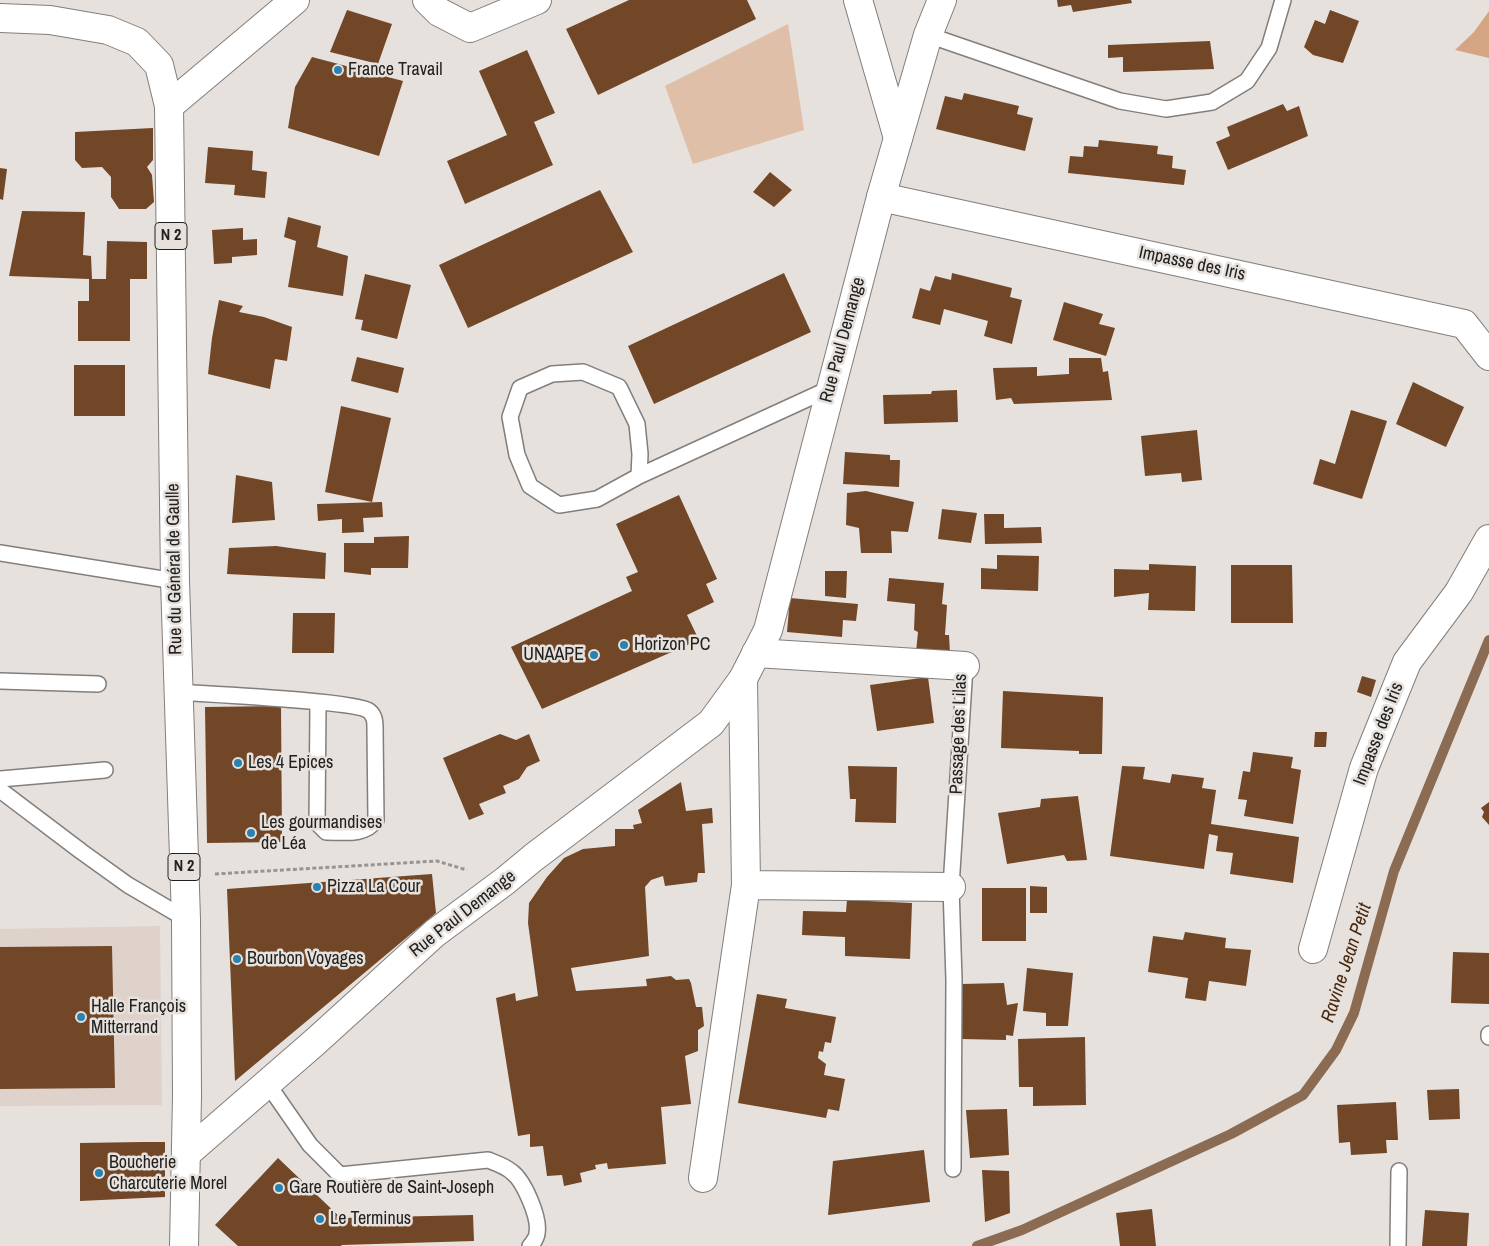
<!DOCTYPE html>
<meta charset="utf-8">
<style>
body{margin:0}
canvas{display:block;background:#e6e1dd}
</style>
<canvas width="1489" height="1246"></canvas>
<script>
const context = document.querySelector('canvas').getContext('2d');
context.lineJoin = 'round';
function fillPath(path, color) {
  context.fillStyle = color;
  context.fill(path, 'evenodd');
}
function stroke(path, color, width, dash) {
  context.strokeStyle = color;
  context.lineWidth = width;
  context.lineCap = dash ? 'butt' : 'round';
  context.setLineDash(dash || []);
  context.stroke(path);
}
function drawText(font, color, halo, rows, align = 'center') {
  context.font = font + ' "Archivo Narrow",sans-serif';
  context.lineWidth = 5;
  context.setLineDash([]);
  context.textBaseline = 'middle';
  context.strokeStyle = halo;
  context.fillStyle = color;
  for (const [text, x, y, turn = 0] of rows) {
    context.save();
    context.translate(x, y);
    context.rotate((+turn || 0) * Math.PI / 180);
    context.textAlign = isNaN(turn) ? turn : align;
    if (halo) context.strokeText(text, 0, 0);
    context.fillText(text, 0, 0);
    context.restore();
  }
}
fillPath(new Path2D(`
 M160,926L162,1105L0,1106V929Z`), '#ded2ca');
fillPath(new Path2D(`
 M788,24L804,130L693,164L665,86Z`), '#e0bfa8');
fillPath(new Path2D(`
 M1489,11V58L1455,50L1474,32Z`), '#d5a583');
stroke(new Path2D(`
 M977,1246L1022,1230L1231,1134L1303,1095L1336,1050L1354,1013L1394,871L1489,640`), '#8c6b53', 10);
fillPath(new Path2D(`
 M629,0H747L756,19L598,95L566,29Z
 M1057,0H1131L1132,3L1073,12L1071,5L1058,7Z
 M347,10L392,24L378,64L330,52Z
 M1330,10L1359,21L1343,63L1313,55L1304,47L1315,20L1325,24Z
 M1210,41L1214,69L1123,72V57L1108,58V45Z
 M527,50L555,113L534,122L553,165L465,204L447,161L507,135L479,71Z
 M312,57L403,81L379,156L288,128L295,87Z
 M964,93L1019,106L1017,114L1033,118L1025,151L936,129L945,96L962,100Z
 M1283,104L1287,111L1299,106L1308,136L1228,170L1216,142L1230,136L1227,127Z
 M153,128V160L147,167L152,175L154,202L146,209H119L111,197V177L102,167L82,168L75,160V132Z
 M1099,140L1158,146L1157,154L1173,156L1172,168L1186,170L1184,185L1068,173L1070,156L1083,157L1084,146L1098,147Z
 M208,147L253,151L252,170L267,172L265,198L234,195L235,185L205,183Z
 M0,168L7,169L3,200L0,199Z
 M770,172L792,190L774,207L753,192Z
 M600,190L633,252L468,328L439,265Z
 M22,211L85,212L83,255L91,256L92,279H106L107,241L147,242V279H130V341H78V301H89V279L9,276Z
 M288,217L321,226L317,247L348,256L343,296L288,287L296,241L284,237Z
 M243,228V240L257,239V255L232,257V263L214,264L212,230Z
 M784,273L811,332L654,404L628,346Z
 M952,273L1012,288L1010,297L1022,300L1012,344L984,336L988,321L944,309L940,325L912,318L920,288L930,291L935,276L951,280Z
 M365,274L411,285L397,339L361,330L363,320L355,319Z
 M219,300L243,306L239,312L264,317L292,327L287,361L275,359L270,389L208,374L212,338Z
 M1064,302L1103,314L1099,324L1115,328L1106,356L1053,340Z
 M357,357L404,368L398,393L351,381Z
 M1069,358H1101L1103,372L1108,371L1112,400L1014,404L1011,398L996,400L993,368L1037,367V376L1069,374Z
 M74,365H125V416H74Z
 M1413,382L1464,407L1446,447L1396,424Z
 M957,390L958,422L884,424L883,395L931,394L932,391Z
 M341,406L391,418L372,502L325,492Z
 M1351,410L1387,421L1362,499L1313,484L1320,459L1335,464Z
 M1197,430L1202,480L1182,482L1181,473L1145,476L1141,436Z
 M845,452L890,455V460H900L899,487L843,484Z
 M236,475L272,482L275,520L232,523Z
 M866,491L914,502L908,532L891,531L892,553H861L859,528L846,525L847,493Z
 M679,495L717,579L706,584L714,602L687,615L699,640L542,709L511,647L632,591L626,577L638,572L616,524Z
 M382,502L383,517L363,518L364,532L342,533V519L318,521L317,504Z
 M942,509L977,513L971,543L938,539Z
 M984,514H1004V528L1041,527L1042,543L985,544Z
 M409,536L408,568H371V575L344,572V543H374V537Z
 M276,546L326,553L325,579L227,574L229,548Z
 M997,555L1039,556L1038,591L981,589V568L997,569Z
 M1149,564L1196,566L1195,611L1148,610L1149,593L1114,597V569L1149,570Z
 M1231,565H1292L1293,623H1231Z
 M825,571H847L846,598L825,596Z
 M889,578L944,583L942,604L947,605L945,635H949L950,654L916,652L918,632L914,630L915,604L887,601Z
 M790,598L858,604L856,621L843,620L842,637L787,632Z
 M293,613H335L334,653H292Z
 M1362,676L1376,680L1371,697L1357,692Z
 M928,677L934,723L877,731L870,685Z
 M1003,691L1103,697L1102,754H1079V751L1001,748Z
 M281,706L282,842L207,843L205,707Z
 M1315,732H1327L1326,747H1314Z
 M500,734L516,740L529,734L540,761L527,767L519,779L503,786L506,793L479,804L484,814L469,820L443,758Z
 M1253,752L1293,757L1291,768L1301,770L1293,824L1244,816L1247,800L1238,799L1243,771L1250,772Z
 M848,766L897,767L896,823L855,822L856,799H850Z
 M1122,766L1145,767L1143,779L1170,783L1172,774L1204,778L1202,788L1216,790L1211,824L1299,837L1293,883L1230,874L1233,853L1216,851L1218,836L1209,834L1204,869L1110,856Z
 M681,782L686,811L712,808L713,823L702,824L705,873H698L697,882L665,886L663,876L651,880L645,887L649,956L571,968L576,991L647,986L646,979L671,976L676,980L689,979L691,983L696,1007H702L704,1026L698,1030V1051L685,1056L691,1104L661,1107L666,1164L608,1169L607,1163L595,1165L596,1169L580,1173L582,1182L564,1186L562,1175L547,1176L543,1146L530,1147V1134L518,1136L496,998L515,993L516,1001L538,996L528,923L529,903L547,877L564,858L583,849L615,846V829H634L633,825L642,823L638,810Z
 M1078,796L1087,860L1067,861L1064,855L1007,864L998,813L1040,807L1041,799Z
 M1489,802V825L1482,817L1484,812L1481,808Z
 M432,874L436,913L235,1081L227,889Z
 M1030,886L1047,887V913H1030Z
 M982,888H1026V941H982Z
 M847,900L912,903L910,959L845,956V937L802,935L803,911L846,912Z
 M1185,932L1226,938L1225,948L1251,950L1246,986L1209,981L1206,1001L1185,998L1188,978L1148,972L1153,936L1183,940Z
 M112,946L115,1088L0,1089V947Z
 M1453,952L1489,953V1004L1451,1003Z
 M1027,968L1073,973L1068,1026H1046V1013L1023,1011Z
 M1004,983L1007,1005L1018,1003L1013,1036L1006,1035V1040L962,1039L961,984Z
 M757,994L787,999L785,1008L836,1017L831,1043L825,1042L823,1052L819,1051L818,1058L826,1064L824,1075L845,1079L839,1111L828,1109L826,1118L738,1103Z
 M1085,1037L1086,1105L1033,1106V1087H1019L1018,1039Z
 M1459,1089L1460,1119L1429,1120L1427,1090Z
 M1396,1102L1398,1140H1386L1387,1153L1351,1155L1350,1142L1339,1143L1337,1105Z
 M1007,1109L1009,1155L970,1158L966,1110Z
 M143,1142H165V1197L80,1201V1143Z
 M924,1150L930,1202L828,1215L833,1161Z
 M278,1158L341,1218L473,1215L474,1241L342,1245L341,1246H238L215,1225Z
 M982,1170L1009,1171L1010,1213L985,1222Z
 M1152,1209L1156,1246H1120L1116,1213Z
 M1425,1210L1469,1213L1467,1246H1422Z`), '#714727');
const service = new Path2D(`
 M928,35L1120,101L1166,109L1212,102L1247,81L1269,48L1283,0
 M639,476L640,454L637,424L619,387L583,372L552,374L520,388L510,417L517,455L530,486L559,505L597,499L639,476L831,388
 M0,553L175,581
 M0,681L98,684
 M177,692C204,694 357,701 369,711C375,716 375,722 375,729L376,820C365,836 344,832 326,832L317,823L318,703
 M0,779L105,770
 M0,790L82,852L128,885L186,919
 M1489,1034V1037
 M267,1083L310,1145L340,1175L488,1160C496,1163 505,1166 512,1172C524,1181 540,1218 537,1233C537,1237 533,1243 530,1246
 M953,1169L954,980L951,887L965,666
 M1398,1246L1399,1171`);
const minor = new Path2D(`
 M427,0L439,12L470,28L537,0
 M858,0L898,138
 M169,106L295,0
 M881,197L1464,324L1489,356
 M756,653L965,666
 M746,885L951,887
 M1313,949L1364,768L1407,662L1459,592L1489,539
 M703,1178L746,885L743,679`);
const tertiary = new Path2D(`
 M186,1154L315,1042L435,933L505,881L534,857L711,723L743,679L768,630L881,197L928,35L942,0`);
const primary = new Path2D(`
 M0,18L50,20L108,30L137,42L159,65L169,106L175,581L186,919L187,1096L184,1246`);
stroke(service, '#837e7b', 18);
stroke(minor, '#837e7b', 30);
stroke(tertiary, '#837e7b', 30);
stroke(primary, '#837e7b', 30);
stroke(new Path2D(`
 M215,874L437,861L467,870`), '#989591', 3, [4, 2.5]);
stroke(service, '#fff', 15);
stroke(minor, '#fff', 28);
stroke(tertiary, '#fff', 28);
stroke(primary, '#fff', 28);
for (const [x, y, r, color] of [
 [338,70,5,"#2a82b0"],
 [624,645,5,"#2a82b0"],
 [594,655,5,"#2a82b0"],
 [238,763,5,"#2a82b0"],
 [251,833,5,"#2a82b0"],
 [317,887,5,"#2a82b0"],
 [237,959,5,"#2a82b0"],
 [81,1017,5,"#2a82b0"],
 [99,1173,5,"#2a82b0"],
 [279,1188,5,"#2a82b0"],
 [320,1219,5,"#2a82b0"]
]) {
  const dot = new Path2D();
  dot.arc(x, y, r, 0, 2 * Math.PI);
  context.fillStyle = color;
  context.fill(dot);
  stroke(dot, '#e6e1dd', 2);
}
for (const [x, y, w] of [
 [171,236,32],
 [184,867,32]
]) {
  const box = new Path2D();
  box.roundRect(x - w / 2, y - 13.5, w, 27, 4);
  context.fillStyle = '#e6e1dd';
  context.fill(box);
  stroke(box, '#22201e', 1);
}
drawText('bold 16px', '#22201e', null, [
 ["N 2",171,236],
 ["N 2",184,867]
]);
drawText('18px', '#22201e', '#e6e1dd', [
 ["France Travail",348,70],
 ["Horizon PC",634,645],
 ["UNAAPE",584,655,"right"],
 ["Les 4 Epices",248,763],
 ["Les gourmandises",261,823],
 ["de Léa",261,844],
 ["Pizza La Cour",327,887],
 ["Bourbon Voyages",247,959],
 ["Halle François",91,1007],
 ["Mitterrand",91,1028],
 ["Boucherie",109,1163],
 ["Charcuterie Morel",109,1184],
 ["Gare Routière de Saint-Joseph",289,1188],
 ["Le Terminus",330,1219]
], 'left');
drawText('18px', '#22201e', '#e6e1dd', [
 ["Impasse des Iris",1192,264,12],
 ["Rue Paul Demange",843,340,-75],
 ["Rue du Général de Gaulle",175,569,-91],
 ["Passage des Lilas",959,734,-88],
 ["Impasse des Iris",1379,734,-69],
 ["Rue Paul Demange",463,914,-38]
]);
drawText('italic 19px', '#49290e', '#e6e1dd', [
 ["Ravine Jean Petit",1347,963,-72]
]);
</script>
